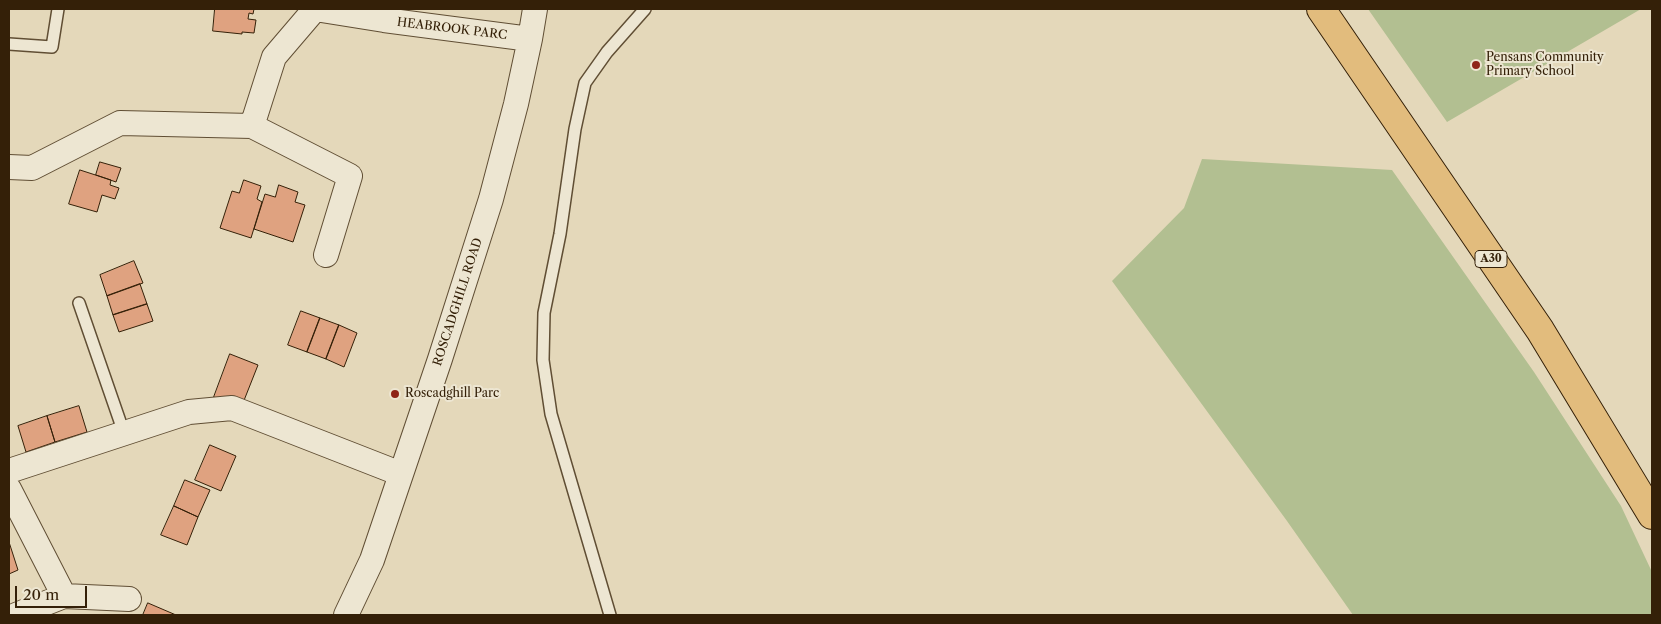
<!DOCTYPE html>
<style>
body{margin:0}
#map{position:relative;width:1661px;height:624px;overflow:hidden;background:#e4d8ba;font-family:"Libre Caslon Text",serif}
canvas{display:block}
.frame{position:absolute;inset:0;border:10px solid #342008;pointer-events:none}
.scale{position:absolute;left:15px;top:586px;width:72px;height:22px;box-sizing:border-box;border:2px solid #342008;border-top:0;padding-left:6px;font-size:15px;line-height:18px;white-space:nowrap;color:#342008;-webkit-text-stroke:4px #ede6d2;paint-order:stroke}
</style>
<div id="map">
<canvas width="1661" height="624"></canvas>
<div class="frame"></div>
<div class="scale">20 m</div>
</div>
<script>
const context = document.querySelector('canvas').getContext('2d');
context.lineJoin = 'round';
function fillPath(path, color) {
  context.fillStyle = color;
  context.fill(path, 'evenodd');
}
function stroke(path, color, width, dash) {
  context.strokeStyle = color;
  context.lineWidth = width;
  context.lineCap = dash ? 'butt' : 'round';
  context.setLineDash(dash || []);
  context.stroke(path);
}
function drawText(font, color, halo, rows, align = 'center') {
  context.font = font + ' "Libre Caslon Text",serif';
  context.lineWidth = 4;
  context.setLineDash([]);
  context.textBaseline = 'middle';
  context.strokeStyle = halo;
  context.fillStyle = color;
  for (const [text, x, y, turn = 0] of rows) {
    context.save();
    context.translate(x, y);
    context.rotate((+turn || 0) * Math.PI / 180);
    context.textAlign = isNaN(turn) ? turn : align;
    if (halo) context.strokeText(text, 0, 0);
    context.fillText(text, 0, 0);
    context.restore();
  }
}
fillPath(new Path2D(`
 M1368,9H1641L1447,122Z
 M1202,159L1392,170L1534,372L1621,506L1652,572V615H1353L1287,521L1112,281L1184,208Z`), '#b2bf91');
const building = new Path2D(`
 M215,9H254L253,14L249,13L248,19L256,20L254,33L242,32V34L213,31Z
 M100,162L121,168L116,182L96,175Z
 M80,170L111,180L110,185L119,188L115,199L102,195L97,212L69,204Z
 M244,180L261,186L257,199L262,202L251,238L220,228L232,191L239,193Z
 M279,185L298,192L295,202L305,205L293,242L254,229L265,194L275,197Z
 M134,261L143,283L107,296L100,275Z
 M140,284L147,304L113,315L107,296Z
 M147,304L153,321L119,332L113,315Z
 M301,311L320,318L307,352L288,345Z
 M320,318L339,325L326,359L307,352Z
 M339,325L357,333L344,367L326,359Z
 M230,354L258,365L241,408L214,397Z
 M79,406L87,432L55,442L47,416Z
 M47,416L55,442L26,452L18,426Z
 M210,445L236,456L221,491L195,480Z
 M185,480L210,490L198,517L174,506Z
 M174,506L198,517L187,545L161,535Z
 M9,542L18,570L9,574Z
 M148,603L176,615H143Z`);
fillPath(building, '#dfa280');
stroke(building, '#342008', 1);
const lane = new Path2D(`
 M9,44L52,47L58,9
 M79,303L124,433
 M610,615L551,414L543,360L544,313L560,234L575,129L585,83L607,52L645,9`);
const street = new Path2D(`
 M315,9L384,20L530,39
 M252,126L350,176L326,255
 M9,167L32,168L120,123L252,126L274,57L315,9
 M9,471L189,412L232,408L401,474
 M9,489L64,596L129,599
 M16,615L64,596
 M346,615L372,560L440,359L491,199L516,104L530,39L535,9`);
const highway = new Path2D(`
 M1321,9L1540,330L1652,515`);
stroke(lane, '#604e34', 14);
stroke(street, '#604e34', 26);
stroke(highway, '#342008', 30);
stroke(lane, '#ede6d2', 11);
stroke(street, '#ede6d2', 24);
stroke(highway, '#e2bc7d', 28);
for (const [x, y, r, color] of [
 [1476,65,5,"#8f2418"],
 [395,394,5,"#8f2418"]
]) {
  const dot = new Path2D();
  dot.arc(x, y, r, 0, 2 * Math.PI);
  context.fillStyle = color;
  context.fill(dot);
  stroke(dot, '#ede6d2', 2);
}
for (const [x, y, w] of [
 [1491,259,32]
]) {
  const box = new Path2D();
  box.roundRect(x - w / 2, y - 8.5, w, 17, 4);
  context.fillStyle = '#ede6d2';
  context.fill(box);
  stroke(box, '#342008', 1);
}
drawText('bold 11px', '#342008', null, [
 ["A30",1491,259]
]);
drawText('12px', '#342008', '#ede6d2', [
 ["HEABROOK PARC",452,29,7],
 ["ROSCADGHILL ROAD",458,302,-72]
]);
drawText('12px', '#342008', '#ede6d2', [
 ["Pensans Community",1486,58],
 ["Primary School",1486,72],
 ["Roscadghill Parc",405,394]
], 'left');
</script>
